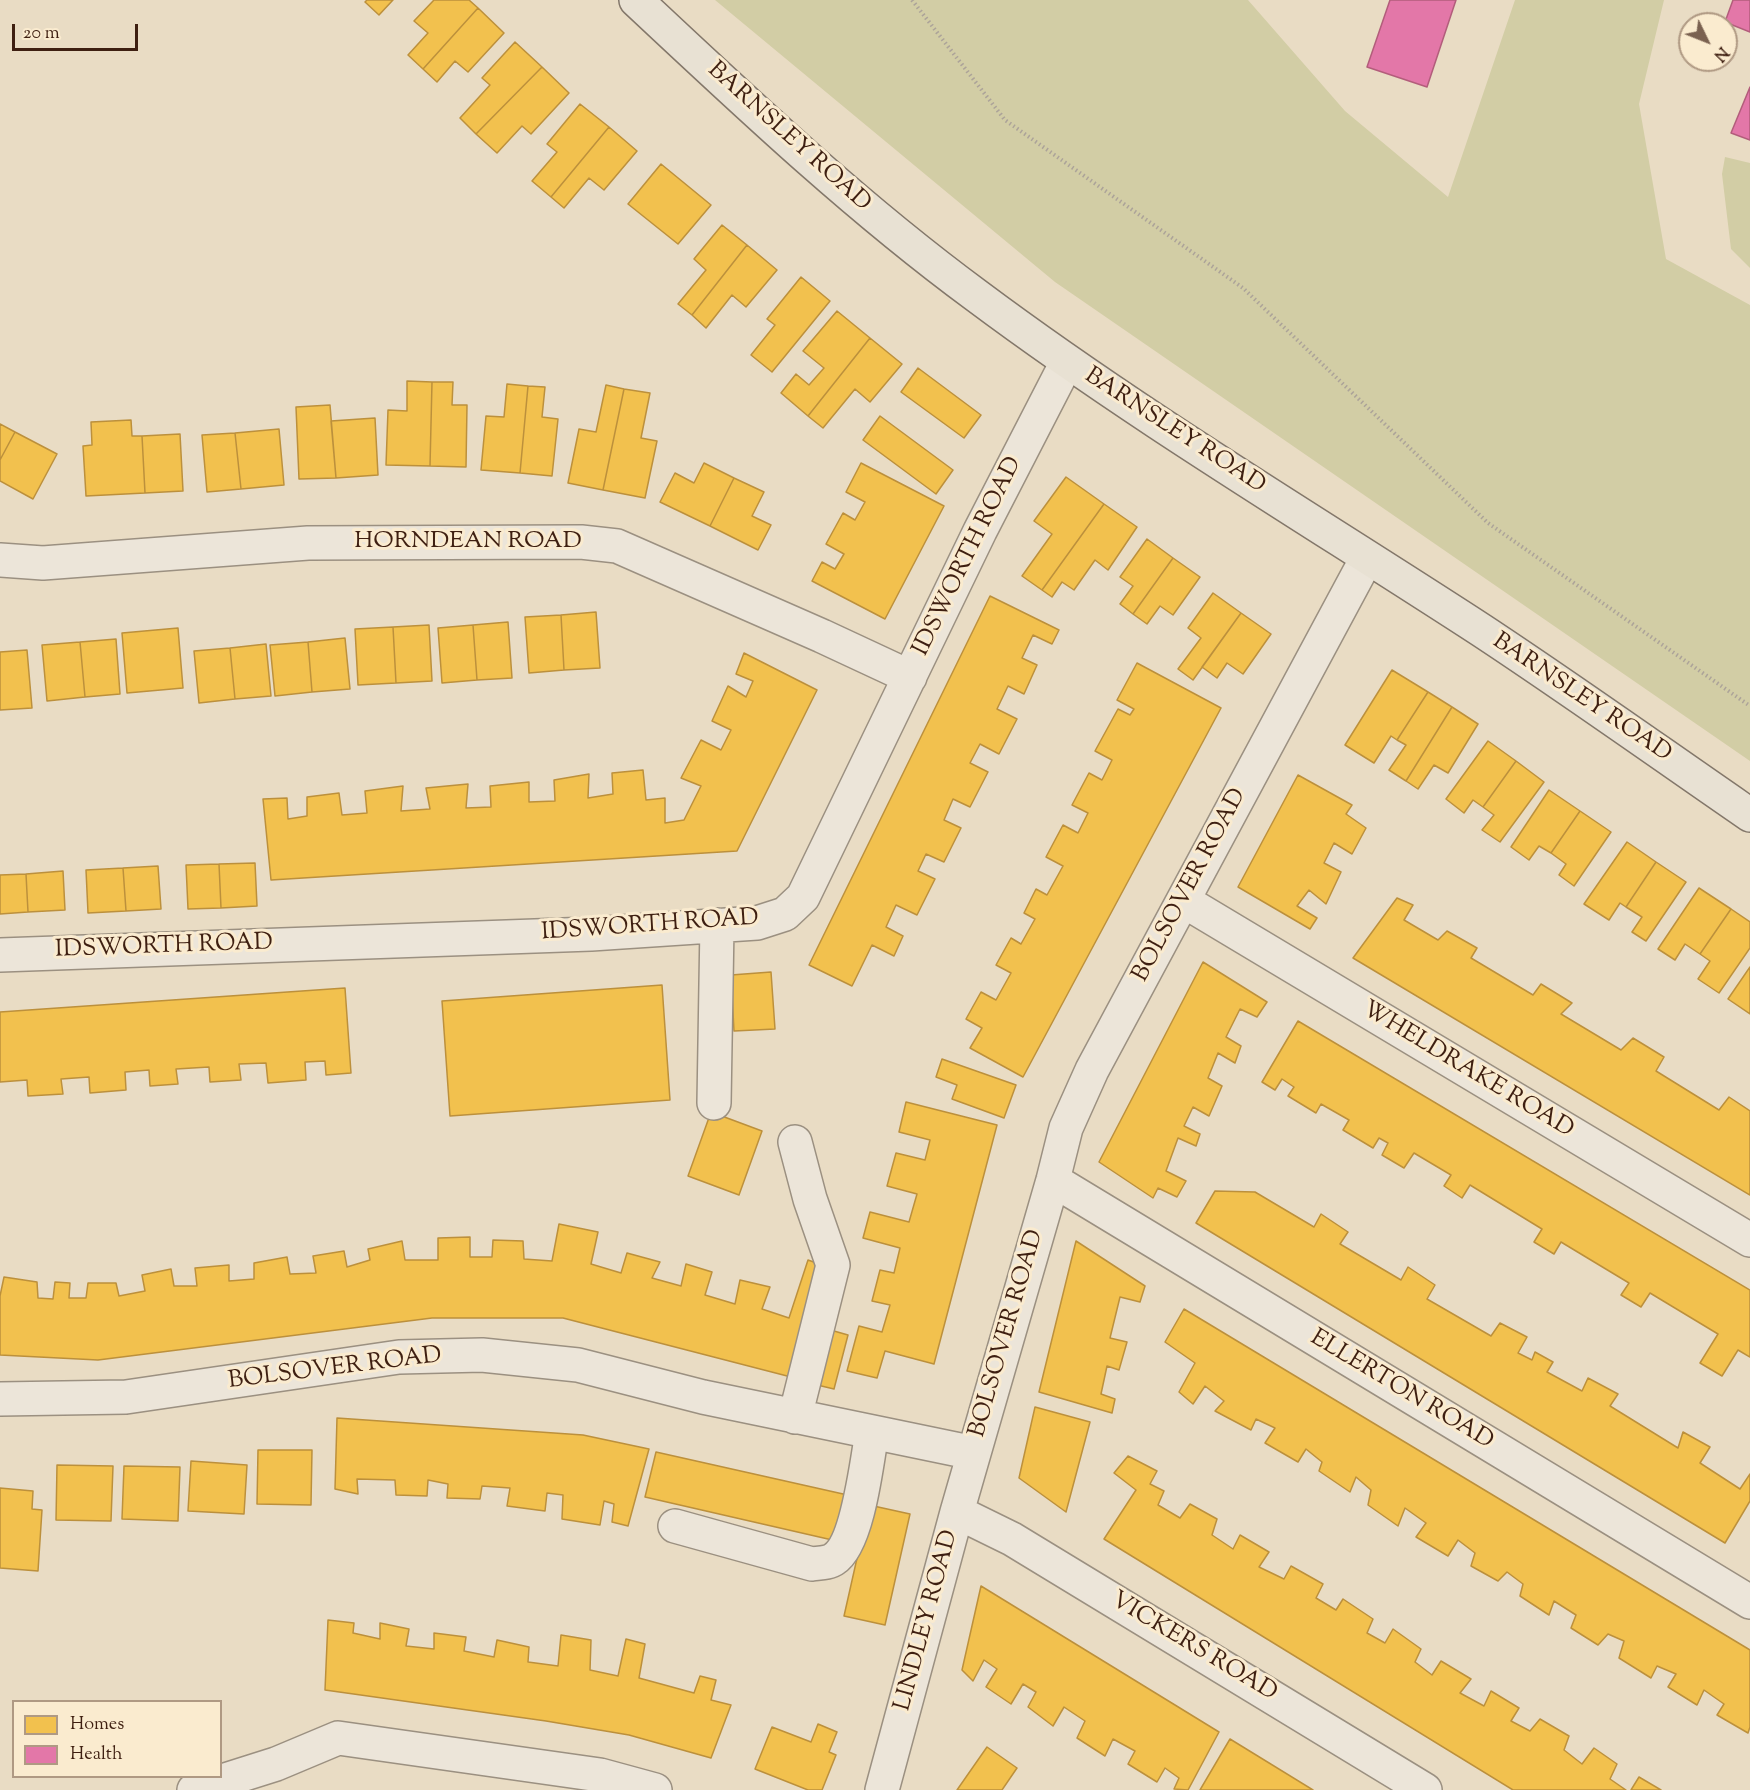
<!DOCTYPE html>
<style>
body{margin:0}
#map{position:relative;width:1750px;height:1790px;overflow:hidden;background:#e9dcc4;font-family:"Sorts Mill Goudy",serif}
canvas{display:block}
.legend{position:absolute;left:12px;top:1700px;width:210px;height:78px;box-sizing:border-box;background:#faebcf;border:2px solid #af9983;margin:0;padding:8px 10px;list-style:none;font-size:18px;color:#3e1f11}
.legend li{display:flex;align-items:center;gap:12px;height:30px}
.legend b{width:30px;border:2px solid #af9983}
.north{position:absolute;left:1678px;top:12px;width:60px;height:60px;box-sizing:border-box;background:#faebcf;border:2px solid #af9983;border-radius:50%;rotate:133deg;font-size:16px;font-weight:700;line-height:24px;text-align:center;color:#3e1f11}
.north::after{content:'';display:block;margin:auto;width:21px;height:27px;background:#7a6150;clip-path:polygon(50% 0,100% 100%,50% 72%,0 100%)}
.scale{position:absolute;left:12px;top:24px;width:126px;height:27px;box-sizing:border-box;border:3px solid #3e1f11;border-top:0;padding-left:8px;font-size:18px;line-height:21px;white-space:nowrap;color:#3e1f11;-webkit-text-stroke:4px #faebcf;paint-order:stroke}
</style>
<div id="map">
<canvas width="1750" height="1790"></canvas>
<ul class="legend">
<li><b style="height:16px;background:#f2c14e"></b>Homes</li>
<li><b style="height:16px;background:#e377a8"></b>Health</li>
</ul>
<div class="north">N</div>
<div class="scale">20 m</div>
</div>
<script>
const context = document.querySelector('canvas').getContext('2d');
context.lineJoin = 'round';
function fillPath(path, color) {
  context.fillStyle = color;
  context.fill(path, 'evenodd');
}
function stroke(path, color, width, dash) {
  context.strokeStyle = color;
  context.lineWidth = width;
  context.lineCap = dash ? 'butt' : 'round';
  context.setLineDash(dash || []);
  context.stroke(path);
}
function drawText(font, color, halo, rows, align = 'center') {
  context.font = font + ' "Sorts Mill Goudy",serif';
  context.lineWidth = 6;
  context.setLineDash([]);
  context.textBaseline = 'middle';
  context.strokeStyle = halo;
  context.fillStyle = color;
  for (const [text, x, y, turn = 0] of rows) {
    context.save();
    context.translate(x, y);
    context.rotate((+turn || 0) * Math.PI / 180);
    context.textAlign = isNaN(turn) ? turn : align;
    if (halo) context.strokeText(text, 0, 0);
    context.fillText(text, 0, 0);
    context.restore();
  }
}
fillPath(new Path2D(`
 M715,0H1248L1345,111L1448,197L1515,0H1664L1639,104L1666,259L1750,305V761L1055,282Z
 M1725,157L1750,163V268L1731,249L1722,174Z`), '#d2cda5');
const homes = new Path2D(`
 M367,0H393L379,15L365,2Z
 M434,0H469L478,8L423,69L408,55L428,33L414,21Z
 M478,8L504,33L468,72L455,61L437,82L423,69Z
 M515,42L542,67L476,134L460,118L490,85L482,78Z
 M542,67L569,93L531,134L522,126L497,153L476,134Z
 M580,104L609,127L551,197L532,181L557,152L547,144Z
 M609,127L637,151L604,190L589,178L564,208L551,197Z
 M661,164L711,205L678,244L628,204Z
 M722,225L747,245L692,315L678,304L706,270L694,259Z
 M747,245L777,270L746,307L732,295L706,328L692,315Z
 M801,277L830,301L772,372L751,355L775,325L767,319Z
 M837,311L870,338L808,416L781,393L796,374L809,385L824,368L803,351Z
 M870,338L902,364L870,402L855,389L823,428L808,416Z
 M918,368L981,415L964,438L901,392Z
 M407,381L432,382L430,466L386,465L388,410L407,411Z
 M432,382H453L452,405H467L466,467L430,466Z
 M507,384L528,386L520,473L481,470L486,416L504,417Z
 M606,385L624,389L603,490L568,483L579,429L596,432Z
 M528,386L545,387L542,417L558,419L552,476L520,473Z
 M624,389L650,393L641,438L657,441L645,498L603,490Z
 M330,405L336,478L299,479L296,407Z
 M880,416L953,470L936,494L863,440Z
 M375,418L378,475L336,478L331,421Z
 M131,420L132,436H142L145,493L86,496L83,446L92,445L91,422Z
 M0,424L15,432L0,460Z
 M279,429L284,485L241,489L235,433Z
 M15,432L57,454L33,499L0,481V460Z
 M235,433L241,489L207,492L202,435Z
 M180,434L183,491L145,493L142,436Z
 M704,463L734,478L710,526L660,502L675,473L694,483Z
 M861,463L944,506L885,619L812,581L822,562L835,569L844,554L826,544L843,513L855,520L865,502L846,492Z
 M1066,477L1104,504L1042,590L1022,576L1052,534L1034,521Z
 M734,478L764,492L752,516L771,525L758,550L710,526Z
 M1104,504L1137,527L1108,570L1095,560L1074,590L1062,582L1052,597L1042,590Z
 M1147,539L1173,558L1133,614L1120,604L1133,586L1120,577Z
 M1173,558L1200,577L1173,615L1160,606L1147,624L1133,614Z
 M1213,593L1241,613L1193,680L1178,669L1201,638L1188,628Z
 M990,596L1059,630L1052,644L1033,635L1022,658L1037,665L1024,694L1008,686L997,709L1017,719L999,754L980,744L970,763L988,772L970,807L953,799L944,820L961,828L944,862L926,854L918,871L935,879L917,915L896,905L886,927L903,936L894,956L872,945L852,986L809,965Z
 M596,612L600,668L564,670L561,615Z
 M1241,613L1271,634L1243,674L1227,663L1217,678L1202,667Z
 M561,615L564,670L529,673L525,617Z
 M508,622L512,678L477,680L473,625Z
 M429,625L432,681L396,683L393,627Z
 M473,625L477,680L442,683L438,628Z
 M393,627L396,683L358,685L355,629Z
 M178,628L183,688L127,693L122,633Z
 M345,638L350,689L312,692L308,642Z
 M116,639L120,694L85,697L80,642Z
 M80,642L85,697L47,701L42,645Z
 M308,642L312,692L275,696L270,645Z
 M266,644L271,696L235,699L230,648Z
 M230,648L235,699L199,703L194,651Z
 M27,650L32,708L0,710V652Z
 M744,653L817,690L737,851L271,880L263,799L287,798L288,819L307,816V797L339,793L342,815L367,813L365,791L403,786L401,811L430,809L426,788L468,784L466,808L491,807L490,786L529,782V802L555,801L554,780L589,774L588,798L613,794L612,773L643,770L646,800L665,798V823L684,820L701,786L681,778L701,740L721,750L731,730L712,721L728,686L746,697L753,681L736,674Z
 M1137,663L1221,708L1023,1077L970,1048L982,1028L966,1019L981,992L996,1000L1011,973L996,965L1011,938L1021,944L1035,919L1024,913L1036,889L1047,895L1063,866L1046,857L1063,825L1078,833L1088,813L1072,805L1089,773L1102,780L1112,760L1095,751L1118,709L1130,715L1134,709L1117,700Z
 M1392,670L1428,692L1397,740L1391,736L1374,763L1345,745Z
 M1428,692L1452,707L1406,781L1389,770L1406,745L1397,740Z
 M1452,707L1478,724L1448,773L1434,765L1418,789L1406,781Z
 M1488,741L1516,761L1483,807L1473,800L1464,813L1446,799Z
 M1516,761L1544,782L1500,842L1482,830L1494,815L1483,807Z
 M1298,775L1352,805L1346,814L1366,828L1352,854L1334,843L1324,863L1341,872L1326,904L1309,890L1297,906L1317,918L1310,929L1238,887Z
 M1549,790L1580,811L1551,853L1539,846L1529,860L1511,847Z
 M1580,811L1611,832L1574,886L1559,875L1566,864L1551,853Z
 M1627,842L1656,862L1626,907L1620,903L1609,920L1584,904Z
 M1656,862L1686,882L1646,941L1632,932L1642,917L1626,907Z
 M255,863L257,906L221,908L219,864Z
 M219,864L221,908L188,909L186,865Z
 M158,866L161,909L126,911L123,868Z
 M123,868L126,911L88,913L86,870Z
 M63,871L65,910L28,912L26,874Z
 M26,874L28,912L0,914V875Z
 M1699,888L1731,909L1700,954L1685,944L1675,960L1658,949Z
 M1397,898L1413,905L1404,920L1438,940L1447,931L1477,948L1471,958L1533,995L1541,984L1572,1003L1561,1014L1621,1050L1633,1038L1664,1057L1656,1071L1719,1110L1729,1097L1750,1111V1195L1353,958Z
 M1731,909L1750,922V948L1719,993L1698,979L1710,961L1700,954Z
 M1203,962L1267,1002L1257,1017L1240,1009L1226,1037L1241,1046L1235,1063L1218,1053L1208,1078L1222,1086L1209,1116L1193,1107L1184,1126L1200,1134L1196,1146L1178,1138L1166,1171L1186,1181L1177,1197L1158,1188L1153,1198L1099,1162Z
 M1750,967V1014L1728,999Z
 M771,972L775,1029L734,1031L731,975Z
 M662,985L670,1100L450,1116L442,1001Z
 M345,988L351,1073L326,1075L325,1061L305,1062L306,1080L268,1083L266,1063L239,1064L241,1080L210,1082L209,1067L176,1069L178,1084L150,1086L149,1070L125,1072L126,1090L90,1093L89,1077L61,1079L63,1094L28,1096L27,1080L0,1082V1012Z
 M1298,1021L1750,1290V1357L1738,1350L1722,1376L1700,1363L1718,1334L1650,1293L1641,1307L1621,1295L1629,1283L1561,1242L1554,1254L1534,1242L1542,1229L1470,1185L1462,1198L1444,1186L1451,1175L1414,1153L1404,1168L1382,1155L1388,1143L1379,1138L1373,1148L1343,1130L1349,1120L1321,1104L1316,1113L1288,1096L1294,1087L1282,1079L1275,1090L1262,1082Z
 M942,1059L1016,1085L1004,1118L952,1099L957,1085L936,1077Z
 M906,1102L997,1125L934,1364L885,1351L877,1378L847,1371L859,1326L882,1332L890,1305L872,1301L880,1270L894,1273L900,1248L863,1238L870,1212L909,1222L917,1194L887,1186L896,1153L925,1160L930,1140L899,1132Z
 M711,1112L762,1131L739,1195L688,1176Z
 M1215,1191L1255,1192L1314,1227L1321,1214L1348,1232L1340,1244L1401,1280L1408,1267L1435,1285L1427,1299L1491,1336L1500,1323L1527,1337L1518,1353L1532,1360L1535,1352L1553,1362L1547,1372L1582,1391L1588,1378L1618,1394L1610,1406L1678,1448L1683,1432L1710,1447L1700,1463L1740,1489L1750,1474V1501L1725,1543L1196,1223Z
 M559,1224L598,1232L591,1264L621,1273L627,1253L660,1262L652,1278L681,1286L686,1264L712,1272L705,1295L735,1304L740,1280L770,1287L762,1309L789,1318L808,1260L822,1265L791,1377L563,1318H432L98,1360L0,1355V1296L4,1277L37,1282L38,1298L53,1299L55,1282L70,1283L69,1298H86L88,1283H116L119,1296L145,1291L142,1275L171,1269L174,1286H197L195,1268L229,1265V1281L254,1279V1263L287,1257L290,1274L316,1273L313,1256L344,1251L347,1267L370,1260L368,1249L402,1241L405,1260H438V1238L470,1237V1257H492L493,1240L523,1241L524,1259L552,1261Z
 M1076,1241L1145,1286L1140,1302L1120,1297L1110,1338L1127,1342L1119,1370L1107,1366L1101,1394L1115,1399L1112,1413L1039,1392Z
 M1184,1309L1750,1650V1727L1748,1733L1717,1715L1724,1704L1704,1690L1697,1705L1668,1687L1676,1674L1657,1666L1651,1678L1619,1658L1624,1641L1608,1634L1598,1645L1571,1628L1576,1615L1554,1601L1549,1615L1520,1596L1523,1584L1507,1572L1498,1581L1471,1566L1475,1553L1458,1540L1448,1556L1416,1537L1426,1523L1405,1508L1398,1526L1368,1505L1371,1490L1356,1477L1350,1492L1319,1471L1322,1462L1306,1449L1298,1462L1265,1443L1275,1428L1256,1419L1251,1430L1215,1411L1224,1401L1205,1386L1193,1404L1179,1392L1195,1363L1165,1342Z
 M827,1329L848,1335L834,1389L813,1384Z
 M1035,1407L1090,1422L1066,1512L1019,1478Z
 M337,1418L583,1435L649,1449L628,1526L612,1522L614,1504L604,1501L600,1525L562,1519L563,1495L547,1493L545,1511L507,1506L510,1488L482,1486L480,1499L447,1498L448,1484L428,1480L427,1496L396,1495L395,1480L357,1479L358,1494L335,1489Z
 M258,1450H312L311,1505L257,1504Z
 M656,1452L852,1496L841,1542L645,1497Z
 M1128,1456L1157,1471L1150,1484L1164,1491L1158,1505L1180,1518L1190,1504L1217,1519L1212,1535L1233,1549L1240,1535L1269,1552L1259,1567L1284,1579L1291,1566L1323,1584L1316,1598L1336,1610L1343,1599L1373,1619L1367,1633L1385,1643L1393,1629L1421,1649L1415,1662L1432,1675L1441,1661L1471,1679L1460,1693L1484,1706L1491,1691L1519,1708L1511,1721L1530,1731L1540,1719L1569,1736L1564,1750L1582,1764L1594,1748L1617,1764L1610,1779L1626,1790H1513L1104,1539L1136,1490L1114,1473Z
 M191,1461L247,1465L244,1514L188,1511Z
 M57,1465L113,1466L111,1521L56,1520Z
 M124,1466L180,1467L178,1521L122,1519Z
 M0,1488L33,1491L32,1509L42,1510L38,1571L0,1568Z
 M869,1505L910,1514L885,1625L844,1616Z
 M981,1586L1219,1732L1188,1790L1174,1789L1179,1778L1165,1768L1157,1782L1128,1764L1135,1751L1113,1739L1105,1756L1077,1738L1085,1721L1064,1707L1053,1726L1028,1707L1036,1692L1023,1684L1011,1704L986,1687L997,1669L984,1660L973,1681L962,1670Z
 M328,1620L354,1623L353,1633L380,1639V1623L409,1629L406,1646L434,1649V1633L466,1637L464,1651L494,1657L497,1640L529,1647L528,1662L558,1666L561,1635L591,1640L590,1670L618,1676L626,1639L645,1644L639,1678L694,1693L700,1676L716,1680L711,1700L731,1705L711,1758L629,1735L546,1721L325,1690Z
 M818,1724L837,1732L829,1752L836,1755L822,1790H808L755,1769L772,1727L811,1742Z
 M1230,1739L1313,1790H1200Z
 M987,1747L1017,1768L1002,1790H957Z
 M1639,1777L1661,1790H1631Z`);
fillPath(homes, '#f2c14e');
stroke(homes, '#bc903c', 1.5);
const health = new Path2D(`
 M1390,0H1456L1427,87L1367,67Z
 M1733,0H1750V32L1725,22Z
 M1750,87V140L1731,133Z`);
fillPath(health, '#e377a8');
stroke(health, '#b25d7b', 1.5);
const minor = new Path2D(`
 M0,560L43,563L308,543L581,542L617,546L822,636L910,677
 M1184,901L1750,1240
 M0,955L591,934L757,923L785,914L803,897L980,531L1067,362
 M714,1103L717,925
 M795,1142L810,1199L833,1265L795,1417
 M1053,1180L1750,1602
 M0,1399L126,1397L399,1357L482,1355L578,1365L703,1397L974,1453
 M957,1512L1012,1539L1425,1790
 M675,1526L812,1564C819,1563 829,1563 834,1559C858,1544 867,1461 872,1432
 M194,1790L276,1764L338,1738L600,1775L655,1790
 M882,1790L957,1512L1053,1180L1066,1128L1092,1070L1367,558`);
const major = new Path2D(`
 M636,0C746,103 856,207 977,296C1139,417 1312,520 1481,630C1572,690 1660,753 1750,815`);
stroke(minor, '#9b9081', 36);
stroke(major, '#83776a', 36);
stroke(new Path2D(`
 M912,0L1005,120L1243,288L1488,523L1750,706`), '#aca399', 4, [1.5, 3]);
stroke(minor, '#ece5d9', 33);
stroke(major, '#e8e1d3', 33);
drawText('24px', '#3e1f11', '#faebcf', [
 ["BARNSLEY ROAD",788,138,42],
 ["BARNSLEY ROAD",1174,432,33],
 ["HORNDEAN ROAD",468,543],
 ["IDSWORTH ROAD",969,557,-64],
 ["BARNSLEY ROAD",1581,699,34],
 ["BOLSOVER ROAD",1191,886,-62],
 ["IDSWORTH ROAD",650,927,-4],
 ["IDSWORTH ROAD",164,948,-2],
 ["WHELDRAKE ROAD",1467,1071,31],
 ["BOLSOVER ROAD",1008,1334,-74],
 ["BOLSOVER ROAD",335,1370,-7],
 ["ELLERTON ROAD",1401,1391,31],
 ["LINDLEY ROAD",928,1621,-75],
 ["VICKERS ROAD",1193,1648,31]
]);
</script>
